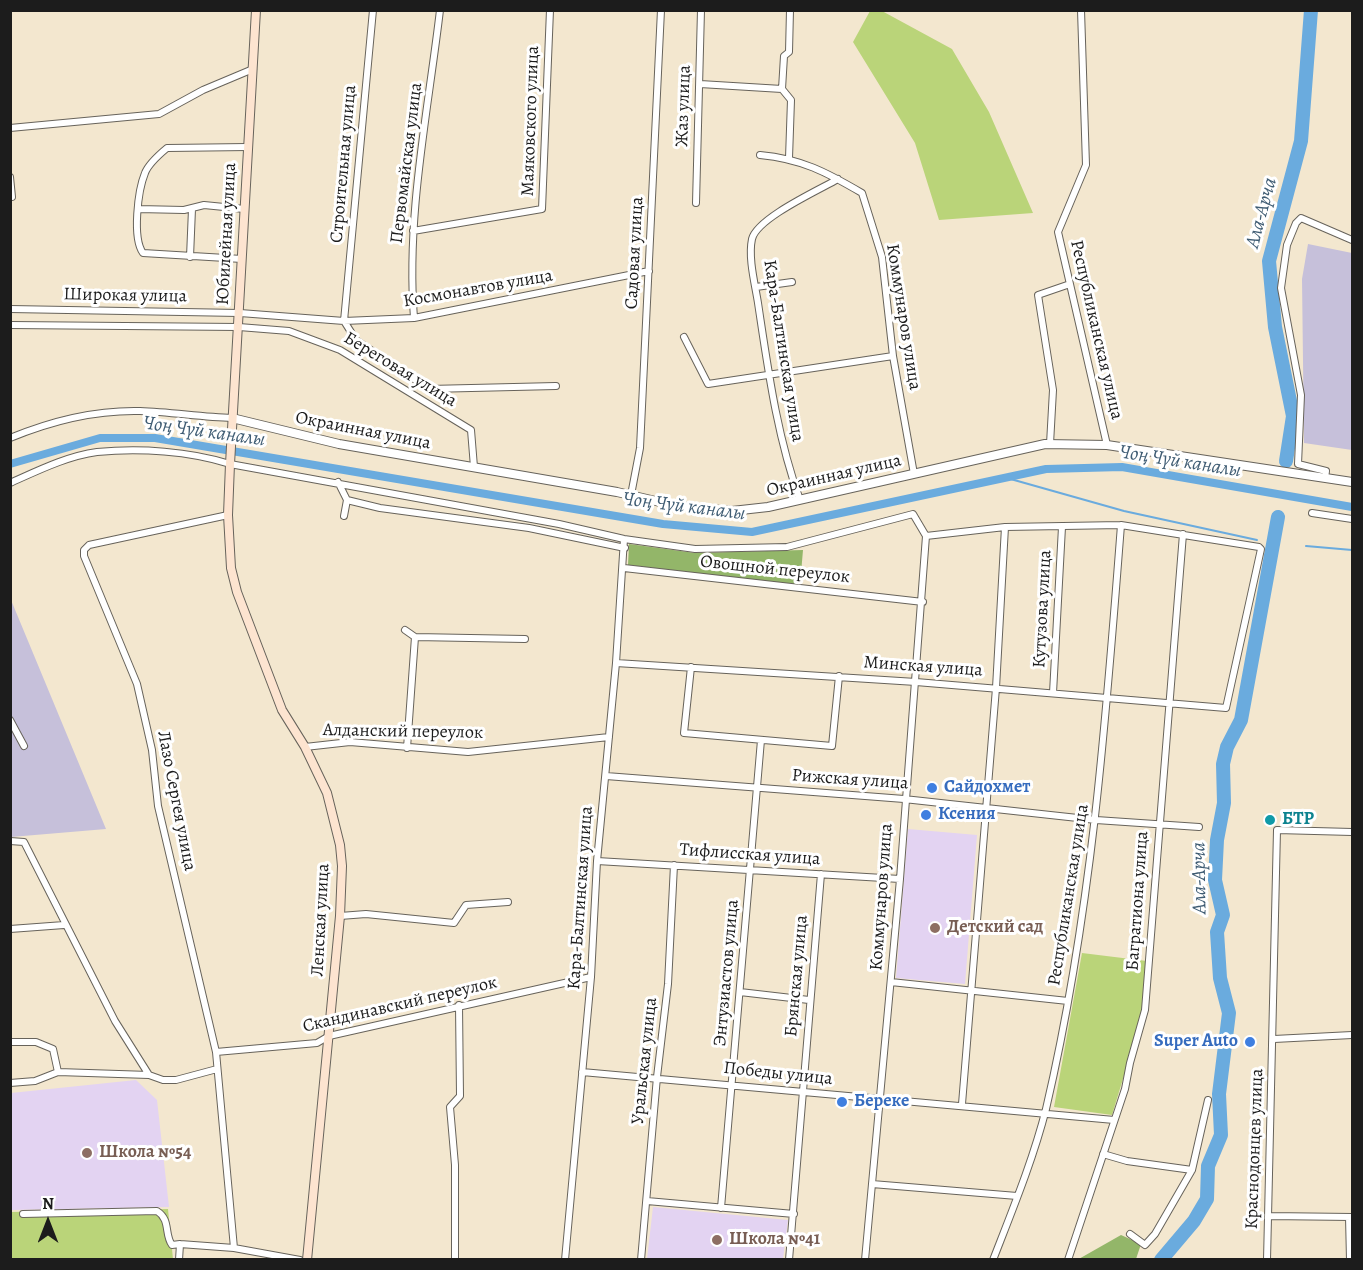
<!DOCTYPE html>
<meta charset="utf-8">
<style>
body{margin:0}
#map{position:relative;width:1363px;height:1270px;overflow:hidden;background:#f3e7cf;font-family:Alegreya,serif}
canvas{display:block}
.frame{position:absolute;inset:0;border:12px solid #1c1c1c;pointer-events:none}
.north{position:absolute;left:18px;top:1192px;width:60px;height:60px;-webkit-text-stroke:4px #fff;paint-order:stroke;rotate:0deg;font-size:16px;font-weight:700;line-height:24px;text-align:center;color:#1c1c1c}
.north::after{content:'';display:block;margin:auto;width:21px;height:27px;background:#1c1c1c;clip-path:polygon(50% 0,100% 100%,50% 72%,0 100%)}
</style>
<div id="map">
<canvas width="1363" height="1270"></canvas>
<div class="frame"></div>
<div class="north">N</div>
</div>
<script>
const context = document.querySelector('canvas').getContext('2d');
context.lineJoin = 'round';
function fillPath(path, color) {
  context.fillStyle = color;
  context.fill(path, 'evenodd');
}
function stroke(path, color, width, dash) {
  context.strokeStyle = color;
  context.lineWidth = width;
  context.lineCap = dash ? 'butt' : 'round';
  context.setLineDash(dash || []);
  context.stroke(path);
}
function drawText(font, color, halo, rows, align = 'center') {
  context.font = font + ' Alegreya,serif';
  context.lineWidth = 6;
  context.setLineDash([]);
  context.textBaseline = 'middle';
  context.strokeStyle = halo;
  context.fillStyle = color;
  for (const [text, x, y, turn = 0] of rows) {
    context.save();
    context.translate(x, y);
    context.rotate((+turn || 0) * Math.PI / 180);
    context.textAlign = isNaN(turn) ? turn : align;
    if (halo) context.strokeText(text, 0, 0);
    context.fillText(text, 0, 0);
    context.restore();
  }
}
fillPath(new Path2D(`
 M908,829L977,835L965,984L896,978Z
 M136,1080L157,1100L169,1207L11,1210V1093Z
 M653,1207L788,1220L783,1259H647Z`), '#e3d3f2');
fillPath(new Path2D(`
 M1308,244L1352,253V450L1304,443L1302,279Z
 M11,600L106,829L11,837Z`), '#c6c0da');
fillPath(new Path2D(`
 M870,11H882L952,49L989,112L1033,213L939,220L915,143L853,42Z
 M1082,953L1147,961L1142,1016L1112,1115L1054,1107Z
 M168,1209L173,1259H11L10,1212Z`), '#bad479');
fillPath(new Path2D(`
 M629,544L695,553L803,550L800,585L628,565Z
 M1121,1235L1141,1244L1136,1259L1077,1260Z`), '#93b669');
stroke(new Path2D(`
 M1007,478L1124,511L1257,540
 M1306,546L1352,550`), '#6aabde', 2);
stroke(new Path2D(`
 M10,464L100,438H155L663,524L752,532L1046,469L1122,467L1352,507`), '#6aabde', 8);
stroke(new Path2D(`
 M1286,461L1293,416L1275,327L1269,261L1301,141L1311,10
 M1161,1260L1194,1221L1207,1199L1208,1166L1221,1135L1219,1094L1229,1013L1220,978L1217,932L1223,915L1215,880L1217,840L1224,803L1223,764L1227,747L1241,720L1278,517`), '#6aabde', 14);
const minor = new Path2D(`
 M373,10L344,321L356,340L429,389L556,386
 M1081,10L1086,165L1058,232L1107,445
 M700,84L782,89
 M10,128L159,114L203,90L253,69
 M760,155C802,159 826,172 862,193L882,257L893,356L914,474
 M789,158L791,100L782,89L784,56L789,52L790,10
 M10,177L12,197
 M696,203L701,10
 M138,209L184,210L204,205L244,209
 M413,231L542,209L550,10
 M190,257L192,209
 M242,259L143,253C132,238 138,190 145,173C148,165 161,153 167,148L248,147
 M756,287L792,282
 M10,309L240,313L344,321L414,318L649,271
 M414,318C406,216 428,112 440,10
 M10,325L239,327L289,331L340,350L471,430L474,467
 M684,337L708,384L893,356
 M10,438C51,421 96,410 140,411C171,412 201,417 232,418
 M1050,444L1053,390L1038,295L1070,284
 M1325,478L1326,471L1298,464L1301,395L1281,288L1287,245L1296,223L1301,218L1352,240
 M338,482L347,500L344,516
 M10,483C37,471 67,456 97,452C140,448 189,451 230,464L559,524L624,539L695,549L787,547L913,514L926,536
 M631,495L640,448L661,10
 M347,500L380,508L529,528L625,548
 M800,500C777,437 768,369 758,303C755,284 748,258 752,239C757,218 819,190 838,179
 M1312,513L1352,519
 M228,515L89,545L84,550V556L137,684L152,750L158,806L216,1052L234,1248
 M624,568L923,602
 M405,630L415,637L525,639
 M616,663L916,682L1226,708L1261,549L1259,547L1121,525L1005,527L926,536
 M691,667L684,733L832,746L839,676
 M1053,693L1062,527
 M10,720L24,746
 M305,747L350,742L468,752L609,737
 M407,748L415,637
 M606,776L904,799L1096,820L1199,827
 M10,841L24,842L115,1021L149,1075L163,1080H176L217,1069
 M597,861L900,879
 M340,916L366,914L454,923L466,905L508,902
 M10,929L64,925
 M891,982L1068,1001
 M740,992L809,1000
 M1274,1039L1352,1035
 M10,1042H36L53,1049L58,1072
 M216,1052L317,1043L329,1036L591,977
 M582,1072L1114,1120
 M10,1083L35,1081L58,1072L149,1075
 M962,1104L996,688L1005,527
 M1103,1154L1127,1161L1192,1170
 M872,1184L1017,1196
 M647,1201L794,1214
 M721,1208L761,740
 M23,1214L157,1211C171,1220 164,1234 172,1245L180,1244
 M1268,1216L1352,1217
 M1349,1217L1350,1260
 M1130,1234L1145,1245L1155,1234L1192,1170L1208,1100
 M179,1260L180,1244L234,1248L300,1260
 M455,1260V1165L450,1107L460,1096L459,1005
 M565,1260L591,977L597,861L616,663L624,539
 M641,1260L657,1077L668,984L674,865
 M789,1260L821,874
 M865,1260L900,879L926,536
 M993,1260C1012,1211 1033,1160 1046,1109C1091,917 1106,721 1121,525
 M1068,1260L1125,1089L1130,1063L1145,1010L1183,534
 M1267,1260L1277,830L1352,832`);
const tertiary = new Path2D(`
 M232,418L339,444L617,492L677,506L732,511L768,507L1045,444L1107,445L1352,482`);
const secondary = new Path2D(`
 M256,10L230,464L228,515L231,568L237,592L282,710L305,747L327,793L340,845L342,866L340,916L307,1260`);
stroke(minor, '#67635b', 8);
stroke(tertiary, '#67635b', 10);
stroke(secondary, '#67635b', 10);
stroke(minor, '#fff', 6);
stroke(tertiary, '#fff', 8);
stroke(secondary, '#fde4d0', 8);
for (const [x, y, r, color] of [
 [932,788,6,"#3f7fe0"],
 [926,815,6,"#3f7fe0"],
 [1270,820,6,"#0f9aa8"],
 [935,928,6,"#8d6e63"],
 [1250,1042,6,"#3f7fe0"],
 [842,1102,6,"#3f7fe0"],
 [87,1153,6,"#8d6e63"],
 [717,1240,6,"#8d6e63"]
]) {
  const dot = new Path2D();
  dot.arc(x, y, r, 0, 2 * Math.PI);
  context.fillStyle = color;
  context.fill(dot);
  stroke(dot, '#fff', 2);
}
drawText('18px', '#1c1c1c', '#fff', [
 ["Жаз улица",684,106,-88],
 ["Маяковского улица",531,121,-88],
 ["Первомайская улица",407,163,-83],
 ["Строительная улица",344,164,-85],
 ["Юбилейная улица",227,234,-87],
 ["Садовая улица",635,253,-87],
 ["Космонавтов улица",478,289,-10],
 ["Широкая улица",125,296,1],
 ["Коммунаров улица",903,317,81],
 ["Республиканская улица",1096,330,77],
 ["Кара-Балтинская улица",783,351,81],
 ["Береговая улица",400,370,31],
 ["Окраинная улица",363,431,11],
 ["Окраинная улица",834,476,-13],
 ["Овощной переулок",775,570,6],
 ["Кутузова улица",1043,609,-87],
 ["Минская улица",923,667,4],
 ["Алданский переулок",403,732,1],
 ["Рижская улица",850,780,4],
 ["Лазо Сергея улица",176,801,79],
 ["Тифлисская улица",750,855,4],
 ["Республиканская улица",1069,895,-81],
 ["Коммунаров улица",882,897,-86],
 ["Кара-Балтинская улица",581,898,-86],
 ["Багратиона улица",1138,901,-86],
 ["Ленская улица",321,920,-87],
 ["Энтузиастов улица",727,973,-85],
 ["Брянская улица",797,976,-85],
 ["Скандинавский переулок",400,1005,-13],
 ["Уральская улица",645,1061,-84],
 ["Победы улица",778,1074,6],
 ["Краснодонцев улица",1255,1149,-88]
]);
drawText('bold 18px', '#366cbe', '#fff', [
 ["Сайдохмет",944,788],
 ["Ксения",938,815],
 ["Super Auto",1238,1042,"right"],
 ["Береке",854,1102]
], 'left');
drawText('bold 18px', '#0d838f', '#fff', [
 ["БТР",1282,820]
], 'left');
drawText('bold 18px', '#785e54', '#fff', [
 ["Детский сад",947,928],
 ["Школа №54",99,1153],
 ["Школа №41",729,1240]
], 'left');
drawText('italic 20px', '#3f5c73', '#fff', [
 ["Ала-Арча",1262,213,-75],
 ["Чоң Чүй каналы",204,432,8],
 ["Чоң Чүй каналы",1180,462,9],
 ["Чоң Чүй каналы",684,507,7],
 ["Ала-Арча",1200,878,-91]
]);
</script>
